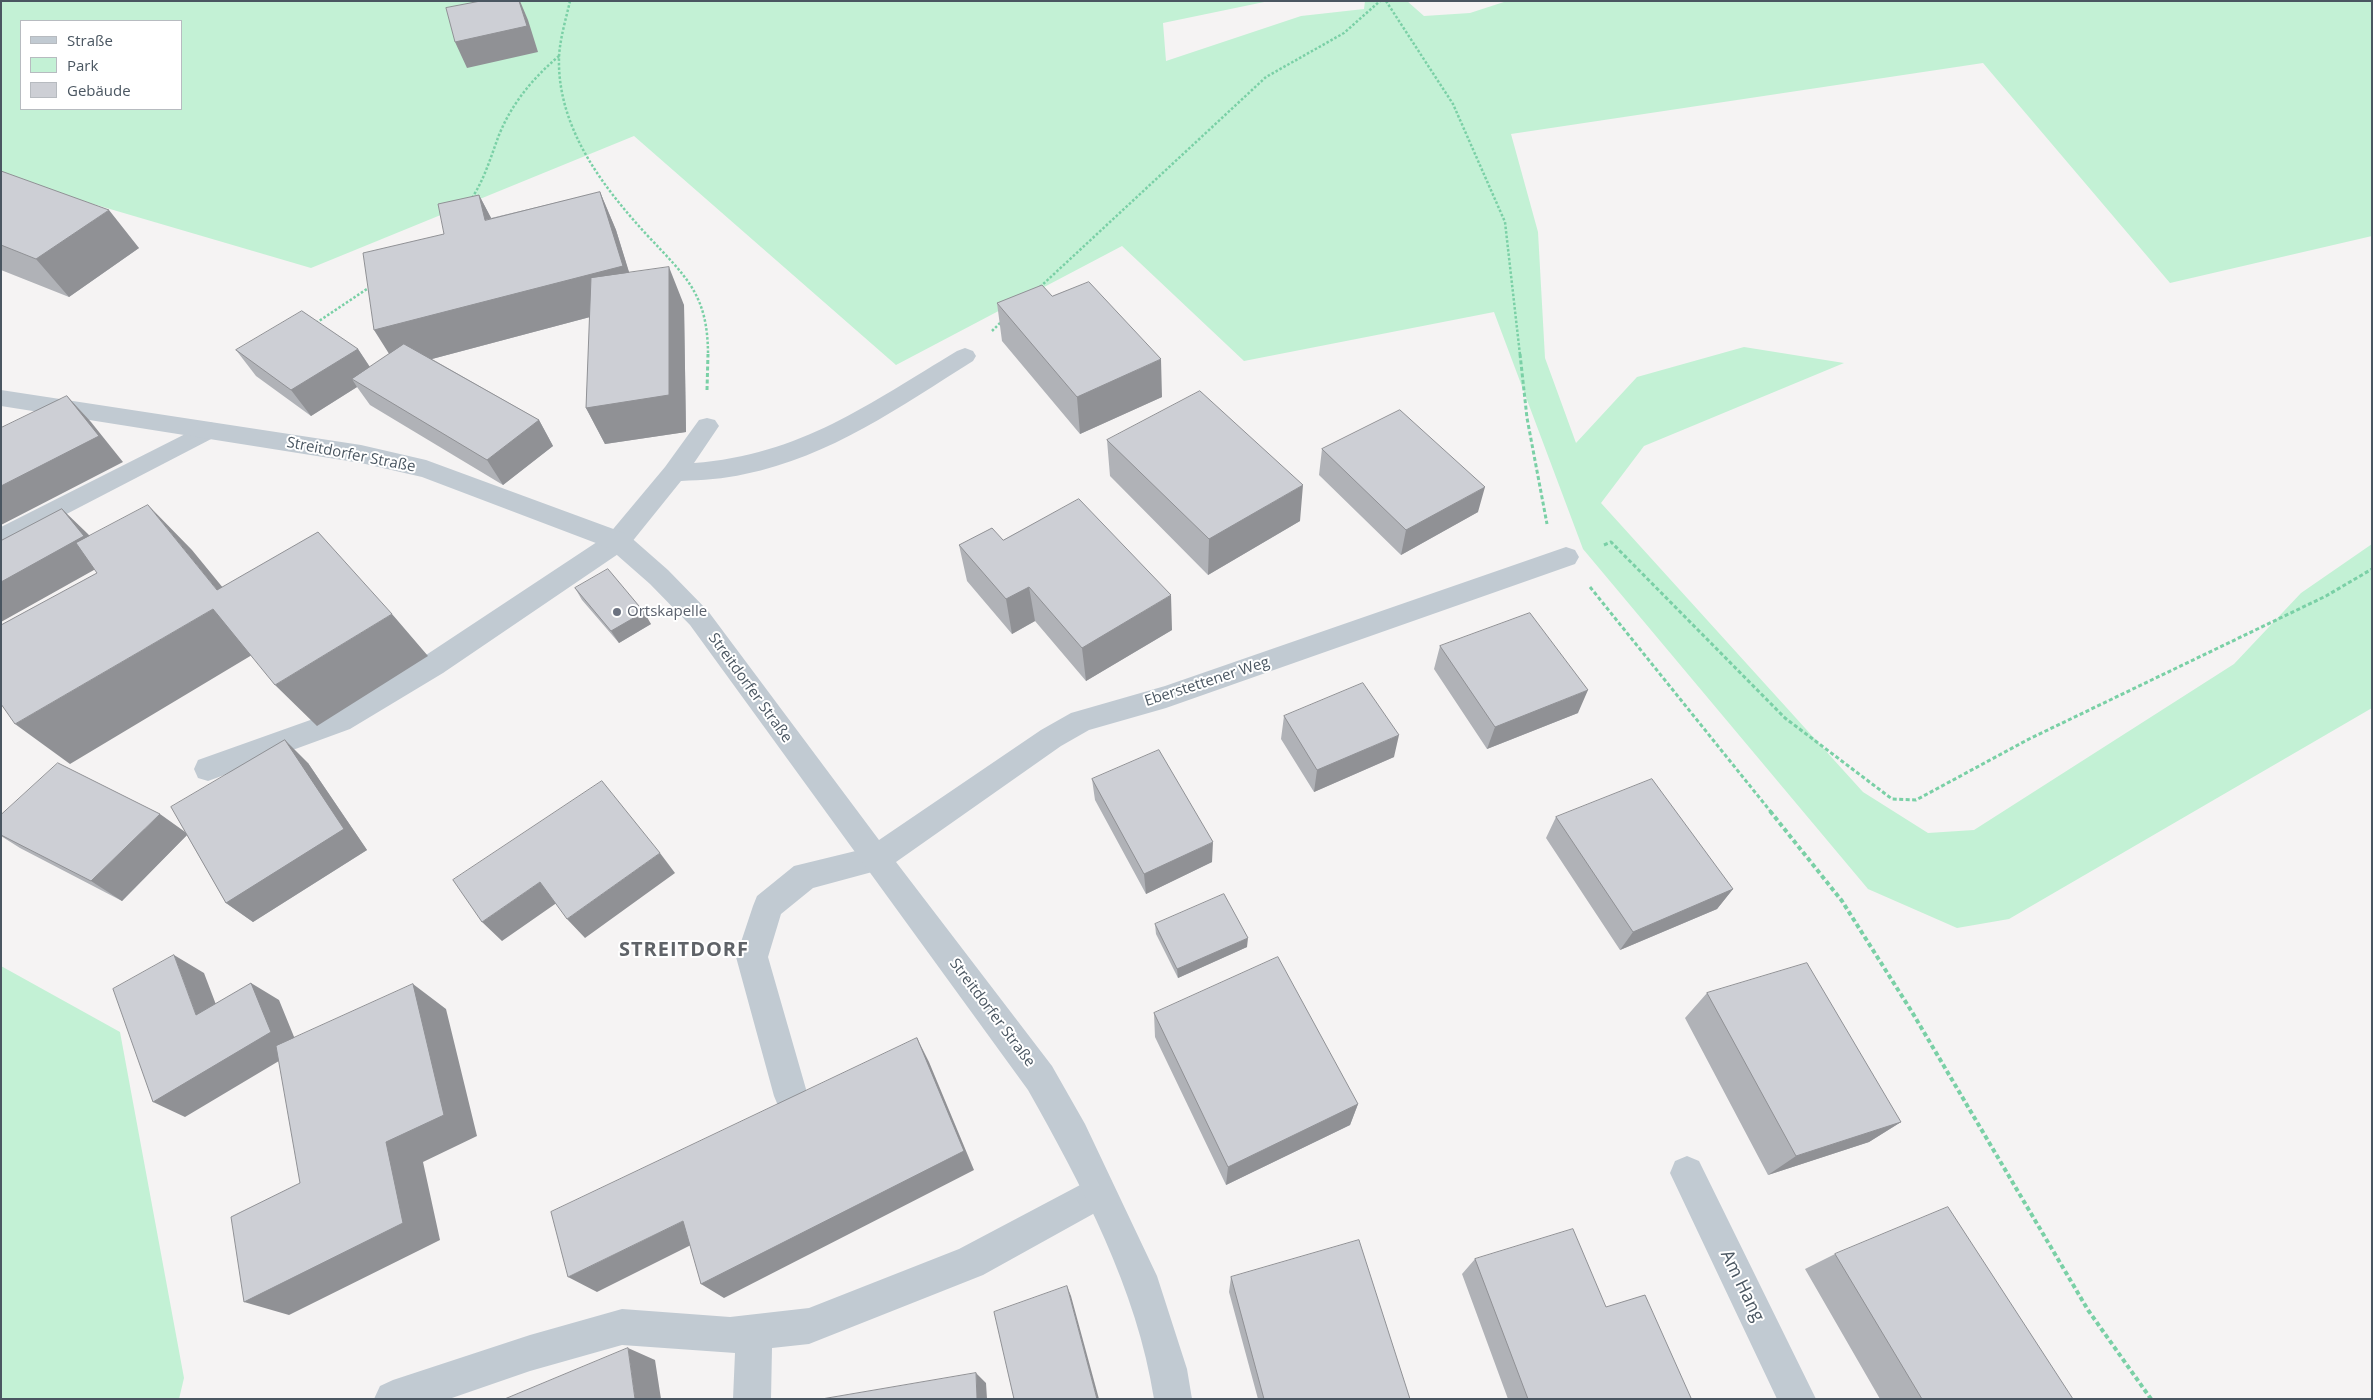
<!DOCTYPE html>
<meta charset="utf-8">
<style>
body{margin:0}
#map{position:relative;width:2373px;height:1400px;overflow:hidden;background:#f5f3f3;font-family:"Open Sans",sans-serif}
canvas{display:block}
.frame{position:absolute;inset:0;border:2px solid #4a5661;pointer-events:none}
.legend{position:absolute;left:20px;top:20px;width:162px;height:90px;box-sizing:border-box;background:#fff;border:1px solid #b7bbc0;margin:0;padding:6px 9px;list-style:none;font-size:15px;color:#4a5661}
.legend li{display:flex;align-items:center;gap:10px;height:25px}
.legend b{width:25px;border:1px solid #b7bbc0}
</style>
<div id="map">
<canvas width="2373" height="1400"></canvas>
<div class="frame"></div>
<ul class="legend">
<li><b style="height:6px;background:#c1cad2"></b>Straße</li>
<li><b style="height:14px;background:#c3f1d5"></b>Park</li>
<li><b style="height:14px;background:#cdcfd5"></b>Gebäude</li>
</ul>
</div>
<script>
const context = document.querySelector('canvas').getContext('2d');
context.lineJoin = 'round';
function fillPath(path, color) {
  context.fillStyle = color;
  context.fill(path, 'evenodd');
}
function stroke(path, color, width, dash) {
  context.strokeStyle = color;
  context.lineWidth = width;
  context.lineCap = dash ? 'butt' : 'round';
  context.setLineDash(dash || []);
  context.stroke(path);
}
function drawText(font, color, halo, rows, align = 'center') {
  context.font = font + ' "Open Sans",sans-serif';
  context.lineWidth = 4;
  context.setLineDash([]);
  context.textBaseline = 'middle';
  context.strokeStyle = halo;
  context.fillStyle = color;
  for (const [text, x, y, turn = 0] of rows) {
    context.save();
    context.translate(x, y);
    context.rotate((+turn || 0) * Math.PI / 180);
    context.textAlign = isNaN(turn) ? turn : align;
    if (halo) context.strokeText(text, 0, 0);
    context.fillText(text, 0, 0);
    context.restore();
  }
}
fillPath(new Path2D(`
 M1,1H1269L1163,23L1166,61L1301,16L1364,9L1365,1H1407L1424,16L1470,13L1507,1H2372V236L2170,283L1983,63L1511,134L1538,232L1545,358L1576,443L1637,377L1744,347L1844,363L1644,446L1601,503L1863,792L1928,833L1974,830L2234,664L2301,593L2372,544V708L2009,919L1957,928L1868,889L1583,549L1494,312L1244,361L1122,246L896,365L634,136L311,268L1,177ZM21,21H181V109H21Z
 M1,966L120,1032L184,1378L179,1399H1Z`), '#c3f1d5');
stroke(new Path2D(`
 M570,1C566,19 560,38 559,57C557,127 602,186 647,235C686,277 708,294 708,355
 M1386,1L1453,104L1505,222L1520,355
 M472,198C485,178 491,156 499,135C512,103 533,78 559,56
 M1040,287L1266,77L1344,33L1380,1
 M316,323L370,287
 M992,331L1002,321`), '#7ad0a6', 2.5, [2.5, 2]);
stroke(new Path2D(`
 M1520,354L1527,418L1547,524
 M707,390L708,354
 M1604,545L1611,542L1785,718L1892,799L1916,800L2029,739L2326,596L2372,569
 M1590,587L1771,812`), '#7ad0a6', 3, [4, 2.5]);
stroke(new Path2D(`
 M1770,811L1842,901L1912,1012L2088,1310L2151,1399`), '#7ad0a6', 4, [4.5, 3]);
fillPath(new Path2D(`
 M965,348L973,351L976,356L973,361C901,406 830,457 745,474C724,479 702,480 681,481L627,548L443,673L350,729L208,781L198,778L194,769L198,760L330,713L423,657L609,534L665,467L699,420L707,418L715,420L719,426L694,463C800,455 869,404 957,351Z
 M209,422L217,424L221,430L217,436L1,548V527Z
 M876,846L887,850L891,859L887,868L813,888L781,914L768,957L808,1096L803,1108L791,1113L779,1108L774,1096L736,957L753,906L757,896L794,866Z
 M1099,1175L1111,1180L1116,1192L1111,1204L983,1275L809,1344L772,1348L771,1399H733L735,1353L622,1345L530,1371L449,1399H374L380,1386L393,1380L530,1335L622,1309L730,1317L809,1308L959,1249Z`), '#c1cad2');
fillPath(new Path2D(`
 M1,390L361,445L426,460L627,534L668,570L708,611L879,840L1041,730L1071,713L1165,686L1566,547L1575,550L1579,557L1575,564L1166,708L1089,730L1061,746L896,862L1052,1066L1085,1124L1157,1276L1187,1369L1192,1399H1154C1137,1289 1082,1186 1028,1090L690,625L650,584L609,548L422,477L361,463L1,406Z
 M1687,1156L1699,1161L1816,1399H1777L1670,1173L1675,1161Z`), '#c1cad2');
fillPath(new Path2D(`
 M1,171L139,248L69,297L1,270Z
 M600,192L616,230L629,273L684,305L686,432L605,444L586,408L590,317L432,359L539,420L553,446L503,485L370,405L357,387L311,416L256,376L236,350L358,349L370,367L389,354L444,234L479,195L491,218Z
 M1052,296L1162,397L1080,434L1002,341L997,303Z
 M1107,440L1300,521L1208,575L1110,476Z
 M1322,449L1478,512L1401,555L1319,475Z
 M1003,540L1172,630L1086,681L1035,621L1012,634L967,581L959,545Z
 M575,588L651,624L619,643L582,600Z
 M1440,646L1578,713L1487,749L1434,669Z
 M1284,716L1394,757L1314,792L1281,739Z
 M308,763L367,850L253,922L226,903L187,835L122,901L20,848L1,836V815L186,833Z
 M1092,779L1212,862L1146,894L1095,800Z
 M1556,817L1733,889L1717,909L1620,950L1546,838Z
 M1155,924L1247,947L1178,978L1156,934Z
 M1707,993L1901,1122L1869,1142L1768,1175L1685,1018Z
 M1154,1013L1358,1104L1350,1125L1226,1185L1155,1037Z
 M1835,1254L2073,1399H1880L1805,1269Z
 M1475,1259L1606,1307L1689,1399H1508L1462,1274Z
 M1231,1277L1410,1399H1258L1229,1292Z`), '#b0b2b7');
fillPath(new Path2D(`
 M519,1H520L528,20L538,52L467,68L455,42Z
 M600,192L616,230L639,304L398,368L374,330Z
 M479,195L499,233L485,220Z
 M109,210L139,248L69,297L36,259Z
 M669,267L684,305L686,432L605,444L586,408Z
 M358,349L375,375L352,379L357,387L311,416L291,390Z
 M1161,359L1162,397L1080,434L1077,397Z
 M67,396L91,422L123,462L1,525V486Z
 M539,420L553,446L503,485L487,460Z
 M1303,485L1300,521L1208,575L1209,539Z
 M1485,487L1478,512L1401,555L1406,530Z
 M148,505L192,550L260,633L217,590Z
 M62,509L88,534L110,561L1,622V582Z
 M1029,587L1035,621L1012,634L1006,599Z
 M1171,595L1172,630L1086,681L1082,648Z
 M213,609L257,652L70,764L15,724Z
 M644,612L651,624L619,643L611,631Z
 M392,614L428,656L317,726L275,685Z
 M1588,690L1578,713L1487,749L1495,727Z
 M1399,735L1394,757L1314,792L1317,770Z
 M285,740L308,763L367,850L253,922L226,903Z
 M160,814L188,834L122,901L91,881Z
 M1213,842L1212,862L1146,894L1144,874Z
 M660,853L675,873L585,938L567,919Z
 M540,882L558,902L502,941L482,922Z
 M1733,889L1717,909L1620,950L1633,932Z
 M1248,938L1247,947L1178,978L1177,969Z
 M174,955L204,973L226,1031L196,1015Z
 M251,983L279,1000L299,1049L185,1117L153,1102Z
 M413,984L446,1009L477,1136L423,1162L440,1240L289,1315L244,1302L386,1142Z
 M917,1038L929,1062L974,1170L724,1298L701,1284Z
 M1358,1104L1350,1125L1226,1185L1228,1167Z
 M1901,1122L1869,1142L1768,1175L1796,1156Z
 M683,1221L707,1237L597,1292L568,1277Z
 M1067,1286L1071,1296L1099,1399H1097Z
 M628,1348L655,1360L661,1399H635Z
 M976,1373L986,1383L987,1399H977Z`), '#909195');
const building = new Path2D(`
 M481,1H519L527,26L455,42L446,8Z
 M1,171L109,210L36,259L1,245Z
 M600,192L623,266L374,330L363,253L444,234L438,204L479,195L485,220Z
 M669,267V395L586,408L591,278Z
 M1089,282L1161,359L1077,397L997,303L1042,285L1052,296Z
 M302,311L358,349L291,390L236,350Z
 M404,344L539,420L487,460L352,379Z
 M1200,391L1303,485L1209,539L1107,440Z
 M67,396L99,436L1,486V428Z
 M1400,410L1485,487L1406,530L1322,449Z
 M1079,499L1171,595L1082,648L1029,587L1006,599L959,545L992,528L1003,540Z
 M148,505L217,590L318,532L392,614L275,685L213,609L15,724L1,704V625L97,573L76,543Z
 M62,509L84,536L1,582V541Z
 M608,569L644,612L611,631L575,588Z
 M1530,613L1588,690L1495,727L1440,646Z
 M1363,683L1399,735L1317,770L1284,716Z
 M285,740L344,829L226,903L171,807Z
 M1159,750L1213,842L1144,874L1092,779Z
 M58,763L160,814L91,881L1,835V815Z
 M1652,779L1733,889L1633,932L1556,817Z
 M602,781L660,853L567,919L540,882L482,922L453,880Z
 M1224,894L1248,938L1177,969L1155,924Z
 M174,955L196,1015L251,983L271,1032L153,1102L113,989Z
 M1278,957L1358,1104L1228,1167L1154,1013Z
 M1807,963L1901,1122L1796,1156L1707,993Z
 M413,984L444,1115L386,1142L403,1223L244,1302L231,1217L300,1183L276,1046Z
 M917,1038L964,1151L701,1284L683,1221L568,1277L551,1212Z
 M1948,1207L2073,1399H1922L1835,1254Z
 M1573,1229L1606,1307L1645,1295L1691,1398L1689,1399H1528L1475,1259Z
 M1359,1240L1410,1399H1264L1231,1277Z
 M1067,1286L1097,1399H1014L994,1312Z
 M628,1348L635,1399H505Z
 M976,1373L977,1399H822Z`);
fillPath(building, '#cdcfd5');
stroke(building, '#909195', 1);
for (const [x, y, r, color] of [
 [617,612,5,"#6b7280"]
]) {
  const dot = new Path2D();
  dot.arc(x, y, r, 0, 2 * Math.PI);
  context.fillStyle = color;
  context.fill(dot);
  stroke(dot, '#fff', 2);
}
drawText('15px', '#4a5661', '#fff', [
 ["Streitdorfer Straße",351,455,11],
 ["Eberstettener Weg",1207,682,-18],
 ["Streitdorfer Straße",750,688,54],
 ["Streitdorfer Straße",992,1013,53]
]);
drawText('15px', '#5b616d', '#fff', [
 ["Ortskapelle",627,612]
], 'left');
drawText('18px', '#4a5661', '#fff', [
 ["Am Hang",1742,1286,64]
]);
context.letterSpacing = '1px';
drawText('bold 20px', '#5f6368', '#fff', [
 ["STREITDORF",684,950]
]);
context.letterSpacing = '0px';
</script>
